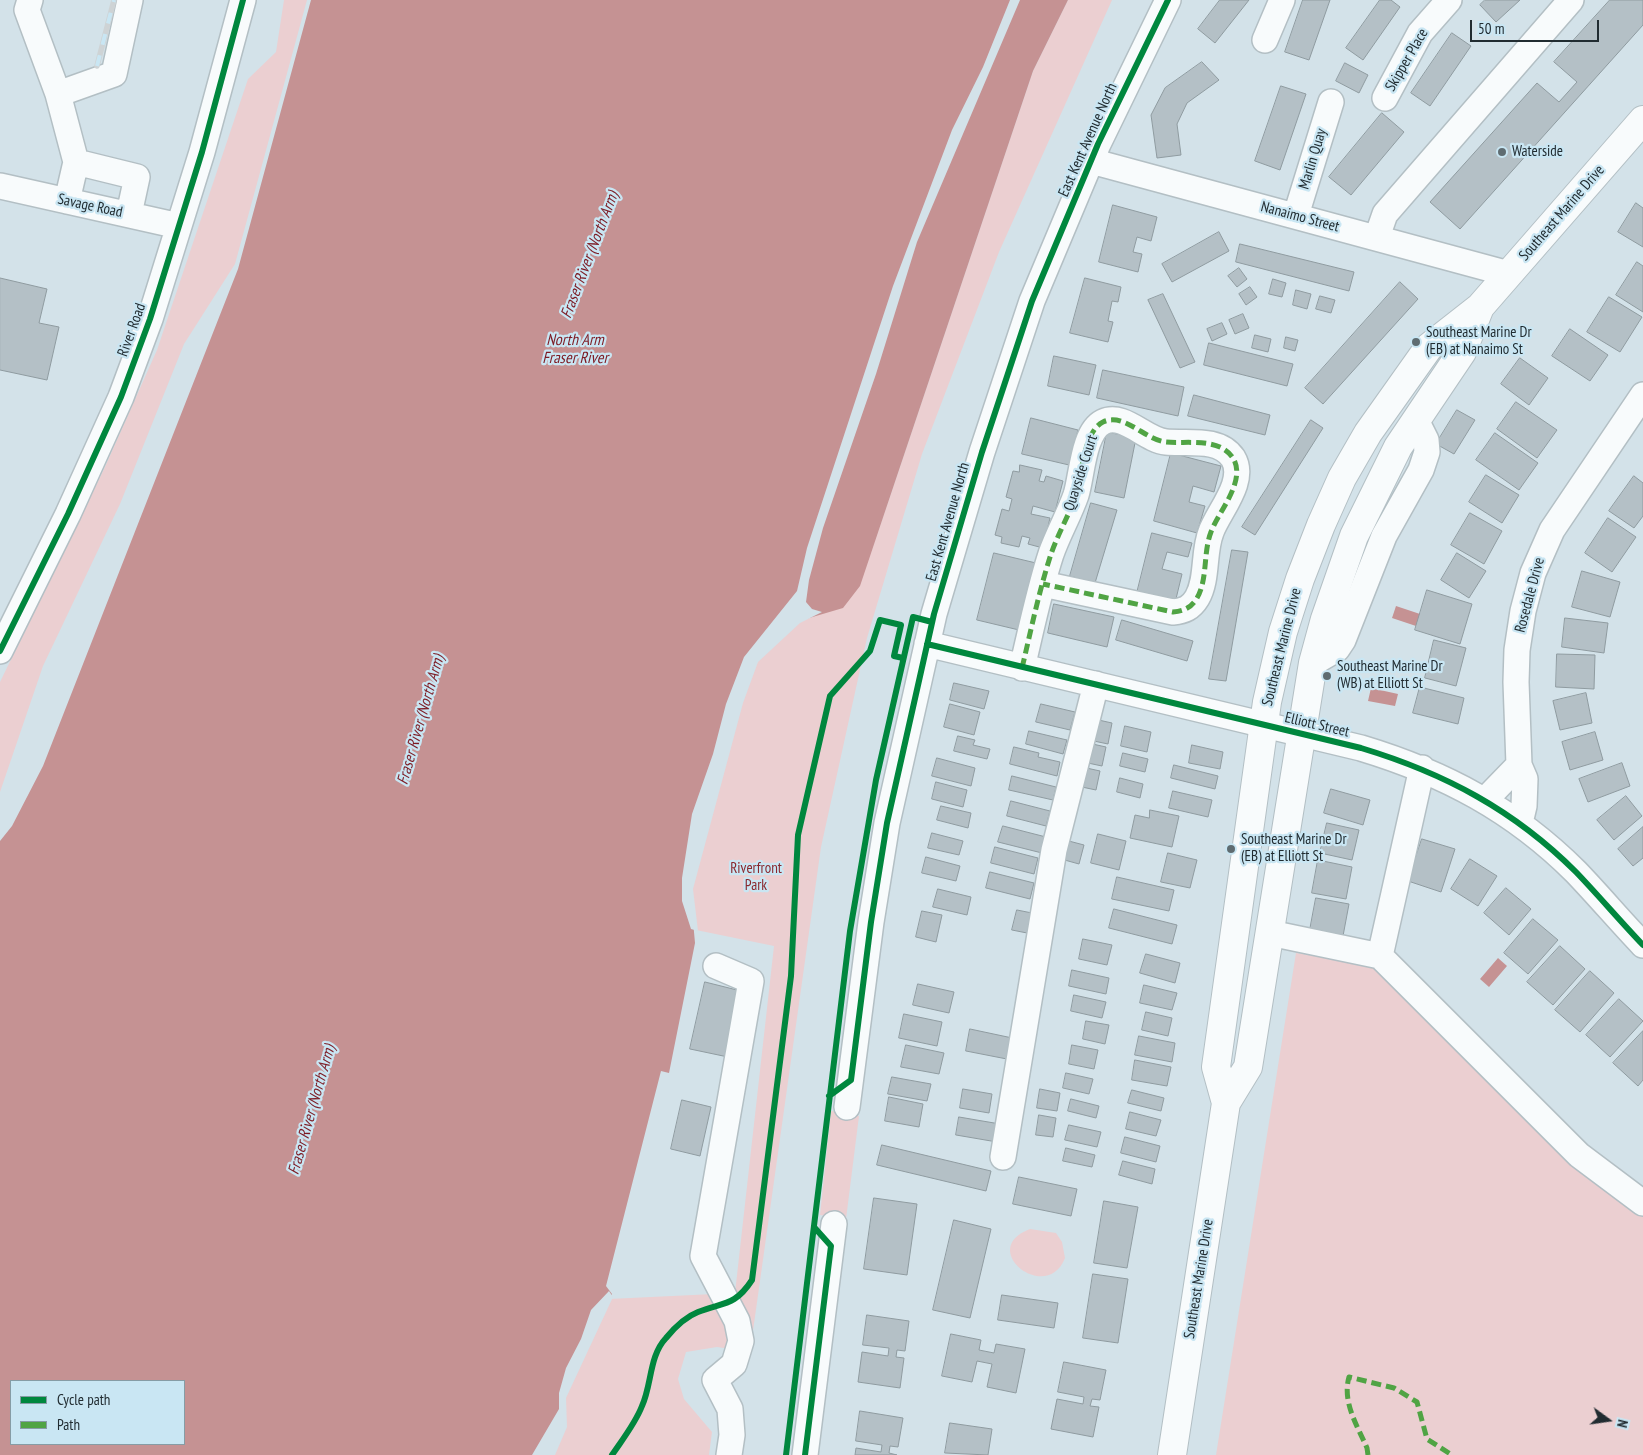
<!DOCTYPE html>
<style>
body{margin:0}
#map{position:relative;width:1643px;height:1455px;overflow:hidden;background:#d3e2e9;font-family:"PT Sans Narrow",sans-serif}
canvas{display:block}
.legend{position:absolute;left:10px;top:1380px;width:175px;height:65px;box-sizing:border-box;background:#c9e6f3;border:1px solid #869ca5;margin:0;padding:6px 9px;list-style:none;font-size:15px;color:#212c31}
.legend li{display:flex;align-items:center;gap:10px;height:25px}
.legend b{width:25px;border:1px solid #869ca5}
.north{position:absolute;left:1583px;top:1395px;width:50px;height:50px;-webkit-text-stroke:4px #c9e6f3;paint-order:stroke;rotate:104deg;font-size:14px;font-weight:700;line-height:20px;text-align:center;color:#212c31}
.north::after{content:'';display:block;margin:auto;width:18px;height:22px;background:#212c31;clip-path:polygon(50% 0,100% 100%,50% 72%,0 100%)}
.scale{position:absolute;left:1470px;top:20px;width:129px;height:22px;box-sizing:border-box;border:2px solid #212c31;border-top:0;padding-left:6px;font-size:15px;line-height:18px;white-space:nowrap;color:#212c31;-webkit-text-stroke:4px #c9e6f3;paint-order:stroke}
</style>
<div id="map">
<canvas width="1643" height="1455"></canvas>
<ul class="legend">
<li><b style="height:6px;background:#00873e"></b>Cycle path</li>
<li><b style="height:6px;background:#50a444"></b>Path</li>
</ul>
<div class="north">N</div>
<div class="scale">50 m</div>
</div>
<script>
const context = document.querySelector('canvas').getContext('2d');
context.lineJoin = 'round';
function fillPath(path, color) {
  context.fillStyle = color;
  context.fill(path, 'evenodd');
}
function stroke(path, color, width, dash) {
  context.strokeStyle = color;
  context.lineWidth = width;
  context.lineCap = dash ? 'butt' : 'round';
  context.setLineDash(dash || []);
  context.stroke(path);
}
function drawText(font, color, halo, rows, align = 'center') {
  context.font = font + ' "PT Sans Narrow",sans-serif';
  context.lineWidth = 4.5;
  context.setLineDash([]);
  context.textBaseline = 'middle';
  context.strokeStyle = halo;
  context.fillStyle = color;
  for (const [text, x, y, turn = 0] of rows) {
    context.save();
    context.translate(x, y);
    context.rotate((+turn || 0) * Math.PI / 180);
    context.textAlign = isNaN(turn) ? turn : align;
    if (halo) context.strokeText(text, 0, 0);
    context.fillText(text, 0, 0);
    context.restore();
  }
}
fillPath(new Path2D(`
 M284,0H307L235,264L184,344L120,504L43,666L0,792V682L104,469L157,350L248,79L276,52Z
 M1068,0H1112L999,252L922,454L867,638L821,847L750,1352L717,1347L686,1352L678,1379L684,1399L712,1432L709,1455H552L564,1397L609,1299L735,1293L774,946L696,930L690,888L741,703L756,661L1037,50L870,556L1033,71Z
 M1296,953L1382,967L1643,1210V1455H1216Z
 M831,1111L859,1116L846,1219L820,1215Z
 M1030,1229L1056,1233L1062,1242L1065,1258C1047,1305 976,1249 1030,1229Z`), '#ebcfd1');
fillPath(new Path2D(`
 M311,0H1068L1033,71L860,586L843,608L799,621L756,661L741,702L690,888L695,943L669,1073L661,1071L606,1286L612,1294L564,1397L552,1455H0V841L12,826L43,766L238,269ZM11,1381H184V1444H11Z
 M1396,606L1420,614L1416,626L1392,618Z
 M1371,688L1398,694L1395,706L1368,701Z
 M1498,958L1507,966L1489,987L1480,979Z`), '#c59293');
fillPath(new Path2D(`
 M1010,0H1020L917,242L876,374L823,528L809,580L806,602L812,609L822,612L800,623L758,662L743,703L693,889L698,931L691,929L682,901V878L692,814L713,754L726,704L744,657L797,591L807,548L893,286L952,130L983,67Z
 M609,1291L613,1297L566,1398L567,1427L555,1455H532L559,1409V1393L566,1368L581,1339L591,1310Z`), '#d3e2e9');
const building = new Path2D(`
 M1220,0H1249L1215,43L1198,29Z
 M1303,0H1330L1309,60L1285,52Z
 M1380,0H1391L1400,7L1363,60L1346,48Z
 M1485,0H1520L1496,22L1480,5Z
 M1610,0H1643V25L1460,229L1430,202L1537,83L1559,102L1577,82L1554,62Z
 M1452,33L1471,46L1430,106L1411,93Z
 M1202,62L1219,80L1187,103L1177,124L1181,155L1157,158L1151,115L1165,88Z
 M1345,63L1368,75L1359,93L1336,81Z
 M1281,86L1306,94L1280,170L1255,161Z
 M1382,113L1404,132L1351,195L1329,177Z
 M1636,203L1643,208V247L1618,232Z
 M1113,205L1157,217L1151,241L1137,237L1133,252L1142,254L1138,272L1099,262Z
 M1219,232L1229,251L1172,282L1162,264Z
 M1240,244L1354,272L1349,291L1236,262Z
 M1637,262L1643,266V312L1616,295Z
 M1239,268L1247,279L1237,287L1228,276Z
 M0,278L47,289L39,323L59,327L47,380L0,370Z
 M1085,278L1121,287L1118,302L1112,301L1108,321L1113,322L1108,342L1070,333Z
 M1273,279L1286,283L1282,297L1269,294Z
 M1400,282L1418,299L1323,404L1305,388Z
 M1250,287L1257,297L1246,305L1239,294Z
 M1296,290L1311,294L1307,309L1293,305Z
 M1163,294L1195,362L1180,368L1148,300Z
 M1320,296L1335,300L1331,313L1316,309Z
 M1609,297L1642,317L1620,352L1587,332Z
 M1243,314L1249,328L1235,334L1229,320Z
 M1222,323L1227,334L1212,341L1207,329Z
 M1570,329L1608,355L1590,381L1552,356Z
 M1255,335L1271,339L1268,352L1252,348Z
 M1286,337L1298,340L1295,351L1284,348Z
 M1209,343L1293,364L1287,386L1204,365Z
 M1054,356L1096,365L1089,395L1048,386Z
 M1520,358L1548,378L1529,405L1501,384Z
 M1103,370L1184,387L1178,416L1097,398Z
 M1194,395L1270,415L1265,435L1188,416Z
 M1516,402L1557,430L1537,458L1497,429Z
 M1457,410L1475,420L1454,454L1436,444Z
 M1031,418L1078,430L1069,465L1022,454Z
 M1311,420L1323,428L1255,535L1242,527Z
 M1107,432L1136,438L1124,498L1095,492Z
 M1495,433L1538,463L1519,490L1476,460Z
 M1171,453L1221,466L1214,492L1193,486L1189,502L1205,506L1197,533L1154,521Z
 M1020,465L1042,470L1039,481L1044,482L1046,476L1063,481L1055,512L1033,506L1031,514L1050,518L1043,548L1028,544L1030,538L1022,536L1019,547L1001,543L1002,537L995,535L1002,509L1009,511L1012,499L1006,497L1013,471L1019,472Z
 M1486,475L1519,495L1502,523L1469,502Z
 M1634,476L1643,483V516L1634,528L1609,511Z
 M1091,503L1117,510L1095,583L1070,576Z
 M1470,513L1502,531L1484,564L1451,545Z
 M1608,518L1636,537L1612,572L1585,553Z
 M1152,533L1192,543L1188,557L1167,552L1162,569L1182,574L1175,603L1137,593Z
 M1232,550L1248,552L1226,681L1209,679Z
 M994,553L1036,563L1019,630L977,620Z
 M1457,553L1486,571L1469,598L1441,580Z
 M1582,571L1620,582L1610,617L1572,607Z
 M1427,590L1472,604L1460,644L1415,630Z
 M1054,604L1114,617L1107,647L1048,633Z
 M1565,618L1608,623L1604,653L1562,647Z
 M1122,620L1193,641L1187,661L1116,640Z
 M1434,640L1466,648L1456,686L1425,678Z
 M1557,654L1595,655L1594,689L1556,687Z
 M954,683L989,691L984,709L950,700Z
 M1420,687L1464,698L1458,724L1413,713Z
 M1586,693L1592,723L1560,730L1553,701Z
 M950,704L980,712L974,735L944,727Z
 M1041,704L1075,712L1070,730L1036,722Z
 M1094,719L1112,723L1108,744L1089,740Z
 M1125,726L1151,732L1147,752L1121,746Z
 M1029,731L1067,740L1063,754L1026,744Z
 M1595,732L1603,760L1570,770L1562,742Z
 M958,736L975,740L973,745L990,749L987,759L954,751Z
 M1088,743L1106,747L1102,766L1083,762Z
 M1192,745L1223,752L1220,769L1189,763Z
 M1014,747L1039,753L1038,757L1060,762L1057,776L1010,764Z
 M1123,753L1148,759L1145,772L1120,766Z
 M937,758L975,768L971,786L932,776Z
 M1622,763L1630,786L1588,802L1579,779Z
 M1174,765L1218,776L1215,789L1171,778Z
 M1082,767L1100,771L1096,790L1077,786Z
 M1012,776L1056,787L1053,800L1009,790Z
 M1120,778L1143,784L1140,798L1117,792Z
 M936,782L967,790L963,807L932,799Z
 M1331,789L1370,800L1363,825L1324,813Z
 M1173,791L1212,800L1208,817L1169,808Z
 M1626,796L1642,816L1614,840L1597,820Z
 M1011,801L1050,811L1046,826L1007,816Z
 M941,806L971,813L968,828L937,820Z
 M1150,810L1179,816L1172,847L1130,838L1135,815L1149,818Z
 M1327,823L1359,830L1352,860L1320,853Z
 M1003,826L1046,837L1042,853L998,842Z
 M1643,827V858L1633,866L1618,849Z
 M932,833L963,841L959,855L928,848Z
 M1098,834L1126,841L1119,870L1091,863Z
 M1422,839L1455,849L1441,892L1408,881Z
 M1065,840L1084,845L1079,864L1061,859Z
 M995,847L1038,858L1034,874L991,863Z
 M1168,853L1197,860L1190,888L1161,882Z
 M926,857L960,866L956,881L922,873Z
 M1470,859L1497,876L1478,906L1451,889Z
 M1318,860L1352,867L1346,899L1312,893Z
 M990,872L1034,883L1030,899L986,888Z
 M1117,877L1174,890L1169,911L1112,899Z
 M1506,888L1531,909L1509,935L1484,913Z
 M938,889L971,897L967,915L933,907Z
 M1316,898L1349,904L1343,936L1310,930Z
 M1114,909L1177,925L1172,944L1109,928Z
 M1017,910L1032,913L1027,933L1012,930Z
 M922,911L942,915L936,942L916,937Z
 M1533,919L1558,940L1528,974L1504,953Z
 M1083,939L1112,945L1107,965L1079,959Z
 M1560,946L1585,969L1553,1005L1527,982Z
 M1146,954L1180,963L1175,983L1140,973Z
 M1072,970L1109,978L1106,994L1069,986Z
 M1590,971L1614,993L1580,1032L1555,1010Z
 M705,982L741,991L728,1057L690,1049Z
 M918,984L954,992L949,1013L913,1005Z
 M1144,985L1177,993L1172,1010L1140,1003Z
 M1074,995L1106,1002L1102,1018L1071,1011Z
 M1619,999L1643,1021L1610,1057L1586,1035Z
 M1146,1012L1172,1018L1168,1036L1142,1030Z
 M904,1014L942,1022L937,1046L899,1038Z
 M1086,1021L1109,1025L1105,1044L1083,1039Z
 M970,1029L1017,1039L1012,1060L966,1051Z
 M1643,1031V1080L1638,1086L1613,1063Z
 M1139,1036L1175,1043L1172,1062L1135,1055Z
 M906,1045L944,1053L939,1074L901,1067Z
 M1072,1045L1098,1050L1094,1069L1069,1064Z
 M1135,1060L1171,1067L1167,1086L1132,1080Z
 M1066,1073L1093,1079L1089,1094L1063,1088Z
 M892,1077L931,1084L927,1101L888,1094Z
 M963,1089L992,1094L989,1113L960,1108Z
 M1040,1089L1060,1093L1057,1111L1037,1108Z
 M1132,1090L1164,1098L1161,1111L1128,1103Z
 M889,1097L923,1104L919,1127L885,1121Z
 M1071,1099L1099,1106L1096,1118L1068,1111Z
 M682,1100L711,1107L700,1156L671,1149Z
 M1130,1112L1161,1120L1156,1136L1126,1129Z
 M1039,1115L1056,1118L1053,1137L1036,1135Z
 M959,1117L1000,1124L997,1142L956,1135Z
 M1069,1125L1101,1132L1097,1147L1065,1140Z
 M1125,1137L1160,1146L1156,1162L1121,1153Z
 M882,1145L991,1171L986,1191L877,1165Z
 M1066,1148L1095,1155L1092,1167L1063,1161Z
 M1123,1161L1155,1169L1152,1184L1119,1175Z
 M1019,1177L1077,1189L1071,1216L1013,1204Z
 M874,1198L917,1204L907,1275L864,1269Z
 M1104,1201L1138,1207L1127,1268L1094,1263Z
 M954,1220L991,1229L970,1318L933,1310Z
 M1093,1274L1128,1279L1118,1343L1083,1338Z
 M1002,1295L1058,1303L1054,1328L998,1320Z
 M867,1315L909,1321L905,1351L897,1350L896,1357L904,1358L900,1388L858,1382L862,1352L888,1356L889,1348L863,1345Z
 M951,1334L981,1340L979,1350L994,1353L996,1344L1025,1349L1016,1393L987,1387L992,1364L977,1361L972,1382L942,1376Z
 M1064,1362L1106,1370L1100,1400L1092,1399L1090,1406L1099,1407L1093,1437L1051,1429L1057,1399L1083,1404L1084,1397L1058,1392Z
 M860,1411L903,1418L898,1447L890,1446L889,1453L897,1455H855L856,1448L881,1452L882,1445L856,1441Z
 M950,1423L992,1429L988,1455L945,1453Z`);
fillPath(building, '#b4c0c6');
stroke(building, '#8f9ba0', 1);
const minor = new Path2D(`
 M30,0L27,10L58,94L76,162
 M1265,40L1282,0
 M58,94L114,74L130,0
 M1385,98L1420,33L1449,0
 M1091,161L1509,274
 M0,186L179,226
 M67,201L76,162L137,177L129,214
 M1296,215L1331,102
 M1377,237L1385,214L1571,0
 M927,644L1361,748C1444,773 1514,810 1576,872C1599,896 1620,921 1643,945
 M0,651L68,514L121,397L150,319L202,152L243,0
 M1313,663L1337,649L1343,640L1384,536L1421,470L1427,452L1426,440L1416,420
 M1022,668C1031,630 1039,591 1051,554C1058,534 1069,515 1076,495C1082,476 1083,432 1103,422C1124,412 1145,440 1166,442C1187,444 1219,437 1233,458C1247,481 1218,512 1211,532C1203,552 1208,579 1197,598C1191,608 1184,611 1173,612L1043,584
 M1485,800L1519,765
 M1520,823L1524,806L1525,779L1519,765L1516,682L1517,650L1523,611L1533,573L1552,530L1643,395
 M1270,933L1380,956L1422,768
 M1380,956L1579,1155L1643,1203
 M716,966L751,981L703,1256L737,1321L741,1341L734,1364L715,1380L730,1409L732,1435L729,1455
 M847,1107L871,922L887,823L934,614L982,452L1032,301L1098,144L1168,0
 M1003,1157L1054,850L1096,684
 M805,1455L834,1224`);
const major = new Path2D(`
 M1226,1103L1216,1067L1267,702L1283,632L1300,579L1321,525L1342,478L1368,433L1429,347L1480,307L1643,120
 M1172,1455L1226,1103L1248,1067L1313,663L1325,619L1354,536L1398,447L1462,352L1480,307`);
stroke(minor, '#b3bfc4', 28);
stroke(major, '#b3bfc4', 30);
stroke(minor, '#f8fbfc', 25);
stroke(major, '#f8fbfc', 28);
const rail = new Path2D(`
 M97,66L114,0`);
stroke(rail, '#ced3d5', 5.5);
stroke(rail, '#c9e6f3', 4, [11]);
stroke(new Path2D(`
 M1022,668C1031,630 1039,591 1051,554C1058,534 1069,515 1076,495C1082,476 1083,432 1103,422C1124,412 1145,440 1166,442C1187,444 1219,437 1233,458C1247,481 1218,512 1211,532C1203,552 1208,579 1197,598C1191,608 1184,611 1173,612L1043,584
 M1368,1455L1367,1448C1357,1425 1342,1402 1349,1377L1394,1388L1417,1402L1427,1439L1452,1455`), '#50a444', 5, [10, 5]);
stroke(new Path2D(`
 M927,644L1361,748C1444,773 1514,810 1576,872C1599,896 1620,921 1643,945
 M0,651L68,514L121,397L150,319L202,152L243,0
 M829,1096L851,1080L871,922L887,823L934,614L982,452L1032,301L1098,144L1168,0
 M612,1455C622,1440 635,1424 642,1406C652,1384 649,1356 666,1338C675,1327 685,1317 698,1312C724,1302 735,1306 752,1280L791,976L798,835L830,696L870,651L880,620L901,625L894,656L903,658
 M786,1455L850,931L876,780L913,617L932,622
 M805,1455L831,1246L814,1227`), '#00873e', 6);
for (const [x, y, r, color] of [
 [1502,152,5,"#5f6c71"],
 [1416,342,5,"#5f6c71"],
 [1327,676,5,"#5f6c71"],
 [1231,849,5,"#5f6c71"]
]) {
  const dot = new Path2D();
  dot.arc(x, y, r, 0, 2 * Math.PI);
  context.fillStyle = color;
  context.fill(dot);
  stroke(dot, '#c9e6f3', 2);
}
drawText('15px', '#212c31', '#c9e6f3', [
 ["Skipper Place",1407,60,-60],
 ["East Kent Avenue North",1088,140,-66],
 ["Marlin Quay",1313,159,-73],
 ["Savage Road",90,206,12],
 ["Southeast Marine Drive",1562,213,-49],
 ["Nanaimo Street",1300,217,15],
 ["River Road",132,330,-70],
 ["Quayside Court",1081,473,-72],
 ["East Kent Avenue North",948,522,-74],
 ["Rosedale Drive",1530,595,-75],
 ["Southeast Marine Drive",1282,647,-76],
 ["Elliott Street",1317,725,13],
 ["Southeast Marine Drive",1199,1279,-81]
]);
drawText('15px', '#212c31', '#c9e6f3', [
 ["Waterside",1512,152],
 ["Southeast Marine Dr",1426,333],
 ["(EB) at Nanaimo St",1426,350],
 ["Southeast Marine Dr",1337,667],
 ["(WB) at Elliott St",1337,684],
 ["Southeast Marine Dr",1241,840],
 ["(EB) at Elliott St",1241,857]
], 'left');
drawText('15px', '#8a282e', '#c9e6f3', [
 ["Riverfront",756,869],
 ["Park",756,886]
]);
drawText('italic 16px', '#7d1b24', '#c9e6f3', [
 ["Fraser River (North Arm)",590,255,-69],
 ["North Arm",575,340],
 ["Fraser River",575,358],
 ["Fraser River (North Arm)",421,720,-74],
 ["Fraser River (North Arm)",312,1110,-74]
]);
</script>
